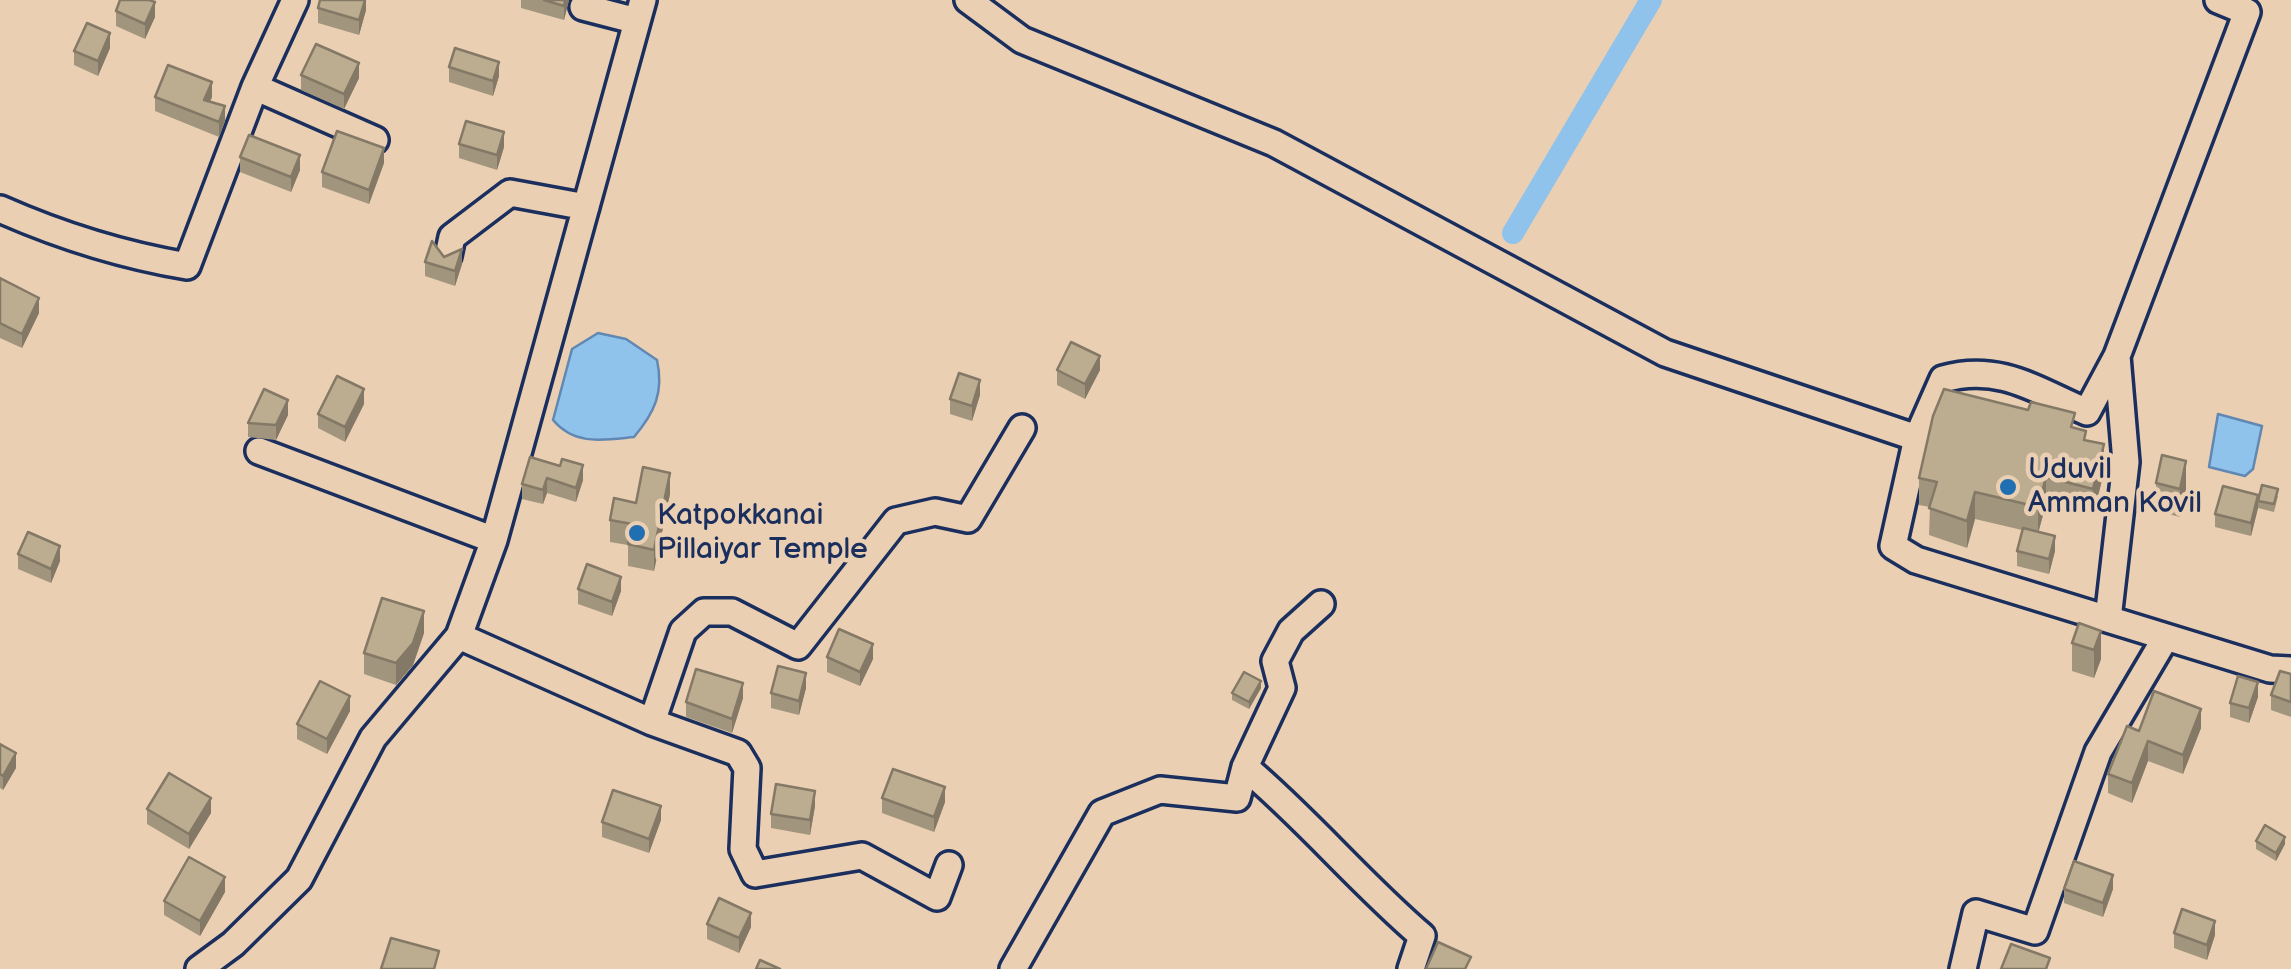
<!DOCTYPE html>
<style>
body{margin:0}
canvas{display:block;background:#eacfb2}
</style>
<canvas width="2291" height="969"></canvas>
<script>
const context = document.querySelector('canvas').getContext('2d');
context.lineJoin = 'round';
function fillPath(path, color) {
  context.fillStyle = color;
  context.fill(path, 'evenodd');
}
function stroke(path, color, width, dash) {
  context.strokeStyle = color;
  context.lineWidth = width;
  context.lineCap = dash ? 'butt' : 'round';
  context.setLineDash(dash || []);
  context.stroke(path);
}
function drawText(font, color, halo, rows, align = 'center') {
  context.font = font + ' "Balsamiq Sans",sans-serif';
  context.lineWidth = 9;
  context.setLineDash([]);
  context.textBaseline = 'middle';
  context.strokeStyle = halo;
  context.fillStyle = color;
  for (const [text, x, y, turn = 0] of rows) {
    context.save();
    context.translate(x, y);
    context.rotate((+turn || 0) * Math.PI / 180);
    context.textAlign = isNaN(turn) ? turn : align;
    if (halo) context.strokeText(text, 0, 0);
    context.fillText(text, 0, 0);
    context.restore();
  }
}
const water = new Path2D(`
 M598,333L626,339L657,360C664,392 655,412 634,437C603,440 575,446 553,420L572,349Z
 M2218,414L2262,426L2253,469L2245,476L2209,467Z`);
fillPath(water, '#8fc3ec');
stroke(water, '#6188b3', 2.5);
stroke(new Path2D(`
 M1513,233L1651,0`), '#8fc3ec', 22);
const minor = new Path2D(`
 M295,0L255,87L375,140
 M968,0L1022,40L1274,143L1665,353L1917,438L1893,546L1916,560L2270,669L2291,670
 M583,7L637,21
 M0,209C61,236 122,255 187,266L255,87
 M448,256L452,237L510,193L586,207
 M2117,356L2247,12L2218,0
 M1917,438L1943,379C1999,363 2036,390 2087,412L2117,356L2126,462L2108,619
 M259,451L494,540
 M459,636L652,722L683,631L704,612H732L798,646L896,521L935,512L968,519L1022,428
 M652,722L738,753L747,768L743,849L755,874L862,856L937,897L949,865
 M1245,767C1309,821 1358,881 1422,936L1411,969
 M199,969L233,944L299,879L373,738L459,636L494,540L643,0
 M1013,969L1102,813L1160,790L1237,798L1245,767L1282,688L1275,661L1291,631L1321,604
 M1963,969L1976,913L2035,931L2098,752L2166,637`);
stroke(minor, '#1b2f5e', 32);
stroke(minor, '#eacfb2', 25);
fillPath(new Path2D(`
 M366,0V10L359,35L318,23V8Z
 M521,0H569L564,20L521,8Z
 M116,11L155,17L145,39L116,26Z
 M110,48L98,76L74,65V51Z
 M449,67L499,76L493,96L449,82Z
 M301,75L359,78L344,109L301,90Z
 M155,97H212L210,102L225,121L219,137L155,111Z
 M459,144L504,147L497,170L459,158Z
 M240,157L300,170L291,192L240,172Z
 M384,163L369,204L322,187V172Z
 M444,257L462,264L455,286L425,276V262Z
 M0,278L39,313L22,348L0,338Z
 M1057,370H1100L1085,399L1057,385Z
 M980,395L972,421L950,414V399Z
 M364,404L345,442L318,428V414Z
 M288,415L276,440L248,437V423Z
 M2075,428L2086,440L2104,472L2093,516L2046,504L2038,532L2055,551L2049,574L2017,566V551L2022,530L1975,519L1967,548L1929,535L1930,507L1919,505V478Z
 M530,457L583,480L576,502L547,493L543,504L522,499V484Z
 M2156,483L2186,489L2180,517L2156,511Z
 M670,494L654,571L628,566V545L610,542V520L636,503Z
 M2258,495L2278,496L2274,512L2258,508L2251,536L2215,527V514Z
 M18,554L60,561L51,583L18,569Z
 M578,589L621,591L612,616L578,604Z
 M2079,623L2101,659L2094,678L2072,671V643Z
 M424,633L413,665L396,685L364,674V653Z
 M827,657L873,659L860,686L827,672Z
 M2291,674V717L2271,710V695Z
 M806,688L799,715L771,708V693Z
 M1261,688L1249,709L1232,700V693Z
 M2258,697L2249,723L2230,717V703Z
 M743,698L732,733L686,717V702Z
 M350,711L327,754L297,739V724Z
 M2201,728L2183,774L2148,761L2132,803L2108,793V774L2139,731Z
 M0,744L16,768L3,790L0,788Z
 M882,798L945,802L934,832L882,813Z
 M815,806L810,835L771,828V814Z
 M147,809L211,813L189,849L147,824Z
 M661,820L649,853L602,837V822Z
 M2256,841L2285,844L2276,861L2256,849Z
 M2064,889H2113L2103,917L2064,903Z
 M225,892L200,936L164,915V901Z
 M707,924L751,927L739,953L707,939Z
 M2174,933L2215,935L2207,960L2174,948Z`), '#a2957d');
fillPath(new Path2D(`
 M365,0H366V10L359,35V20Z
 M565,0H569L564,20V6Z
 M155,2V17L145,39V24Z
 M110,33V48L98,76V61Z
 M499,62V76L493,96V81Z
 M359,63V78L344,109V94Z
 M212,82V97L204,115V100Z
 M225,106V121L219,137V122Z
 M504,132V147L497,170V155Z
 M384,148V163L369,204V190Z
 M300,155V170L291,192V177Z
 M462,249V264L455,286V271Z
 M39,298V313L22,348V334Z
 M1100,356V370L1085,399V384Z
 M980,380V395L972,421V406Z
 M364,389V404L345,442V427Z
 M288,400V415L276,440V425Z
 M2104,444V472L2093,516V489Z
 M2186,461V489L2180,517V489Z
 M583,465V480L576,502V488Z
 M670,473V494L654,571V550Z
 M2046,477V504L2038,534V507Z
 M547,478V493L543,504V490Z
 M1975,492V519L1967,548V521Z
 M2258,495V508L2251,536V523Z
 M2055,536V551L2049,574V559Z
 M60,546V561L51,583V569Z
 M621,577V591L612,616V602Z
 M424,611V633L413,665L396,685V663Z
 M2101,631V659L2094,678V650Z
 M873,644V659L860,686V672Z
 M806,673V688L799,715V701Z
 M1261,681V688L1249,709V702Z
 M2258,682V697L2249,723V708Z
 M743,683V698L732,733V719Z
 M350,696V711L327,754V739Z
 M2201,709V728L2183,774V755Z
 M2148,741V761L2132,803V783Z
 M16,753V768L3,790V776Z
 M945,787V802L934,832V817Z
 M815,791V806L810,835V820Z
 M211,798V813L189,849V834Z
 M661,806V820L649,853V839Z
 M2285,837V844L2276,861V853Z
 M2113,875V889L2103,917V903Z
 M225,877V892L200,936V921Z
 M751,913V927L739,953V938Z
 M2215,921V935L2207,960V945Z`), '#847966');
const building = new Path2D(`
 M120,0H149L155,2L145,24L116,11Z
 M320,0H365L359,20L318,8Z
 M544,0H565L564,6Z
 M87,23L110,33L98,61L74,51Z
 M316,44L359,63L344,94L301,75Z
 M455,48L499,62L493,81L449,67Z
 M168,65L212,82L204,100L225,106L219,122L155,97Z
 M466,121L504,132L497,155L459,144Z
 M337,131L384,148L369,190L322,172Z
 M249,135L300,155L291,177L240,157Z
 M432,241L444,257L462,249L455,271L425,262Z
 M0,278L39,298L22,334L0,323Z
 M1071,342L1100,356L1085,384L1057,370Z
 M959,373L980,380L972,406L950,399Z
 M337,376L364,389L345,427L318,414Z
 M264,389L288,400L276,425L248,423Z
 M1944,389L2028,410L2031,402L2075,413L2071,427L2086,431L2084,440L2104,444L2093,489L2046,477L2038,507L1975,492L1967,521L1929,508L1937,482L1919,478L1933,416Z
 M2162,455L2186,461L2180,489L2156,483Z
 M530,457L560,466L562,459L583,465L576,488L547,478L543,490L522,484Z
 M643,467L670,473L654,550L628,544L632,524L610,520L614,498L636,503Z
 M2262,485L2278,489L2274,504L2258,501Z
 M2223,486L2258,495L2251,523L2215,514Z
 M2023,528L2055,536L2049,559L2017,551Z
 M28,532L60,546L51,569L18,554Z
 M587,564L621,577L612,602L578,589Z
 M382,598L424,611L413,643L396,663L364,653Z
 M2079,623L2101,631L2094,650L2072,643Z
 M839,629L873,644L860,672L827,657Z
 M778,666L806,673L799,701L771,693Z
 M696,669L743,683L732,719L686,702Z
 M2280,671L2291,674V702L2271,695Z
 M1244,672L1261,681L1249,702L1232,693Z
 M2238,676L2258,682L2249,708L2230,703Z
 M320,681L350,696L327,739L297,724Z
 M2154,691L2201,709L2183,755L2148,741L2132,783L2108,774L2127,726L2139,731Z
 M0,744L16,753L3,776L0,774Z
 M893,769L945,787L934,817L882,798Z
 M169,773L211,798L189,834L147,809Z
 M776,784L815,791L810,820L771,814Z
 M613,790L661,806L649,839L602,822Z
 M2265,825L2285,837L2276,853L2256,841Z
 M189,857L225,877L200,921L164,901Z
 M2074,861L2113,875L2103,903L2064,889Z
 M719,898L751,913L739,938L707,924Z
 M2182,909L2215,921L2207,945L2174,933Z
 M391,938L439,951L434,969H381Z
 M1438,942L1471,957L1465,969H1426Z
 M2011,944L2050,958L2046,969H2001Z
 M760,960L780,969H756Z`);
fillPath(building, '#bcad91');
stroke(building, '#847966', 2.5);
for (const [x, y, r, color] of [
 [2008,487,10,"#1f6fb2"],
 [637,533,10,"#1f6fb2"]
]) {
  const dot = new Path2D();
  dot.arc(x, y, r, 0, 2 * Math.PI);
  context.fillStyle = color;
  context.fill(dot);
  stroke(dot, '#eacfb2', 4);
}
drawText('30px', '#1b2f5e', '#eacfb2', [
 ["Uduvil",2028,470],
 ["Amman Kovil",2028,504],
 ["Katpokkanai",657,516],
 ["Pillaiyar Temple",657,550]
], 'left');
</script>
